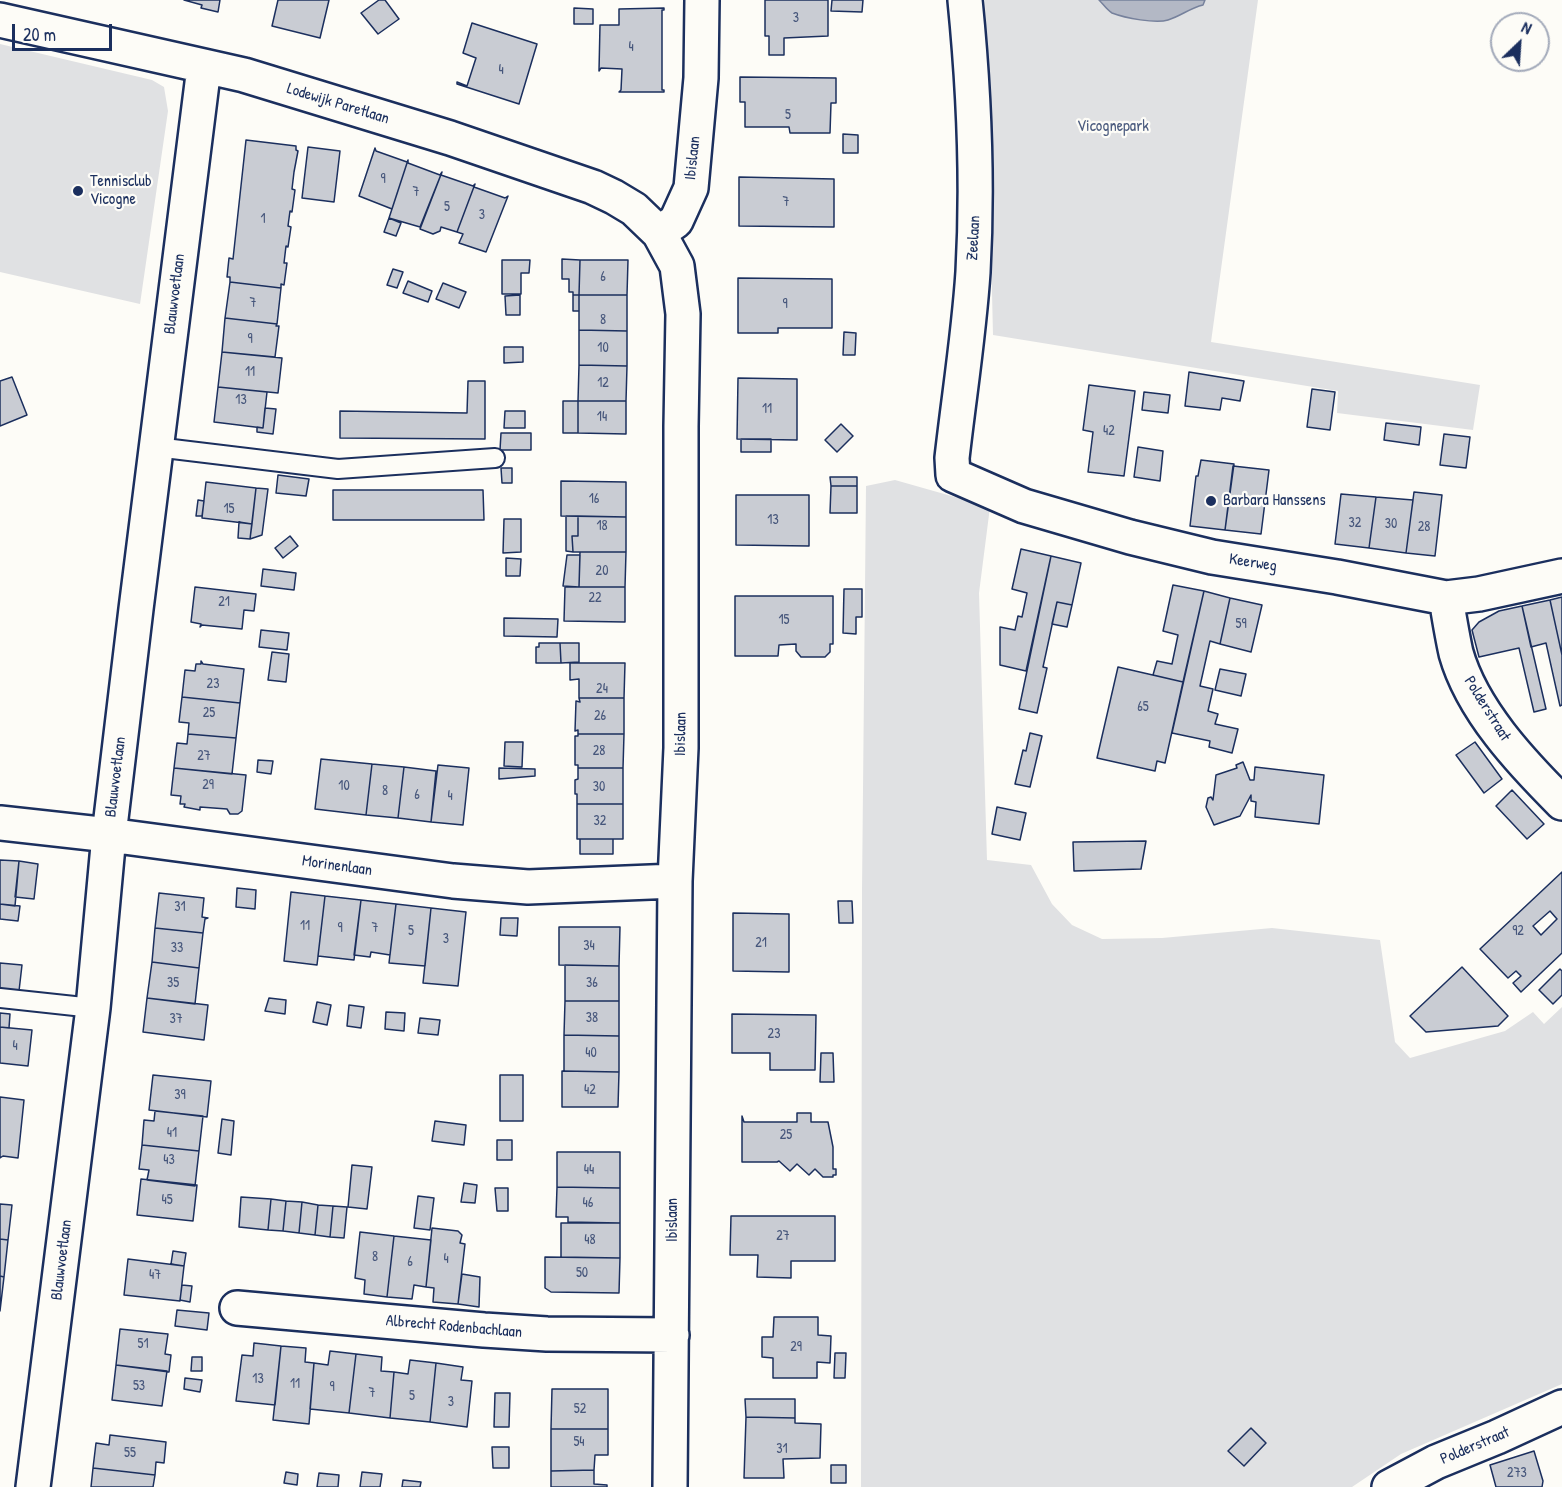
<!DOCTYPE html>
<style>
body{margin:0}
#map{position:relative;width:1562px;height:1487px;overflow:hidden;background:#fdfcf7;font-family:"Patrick Hand",sans-serif}
canvas{display:block}
.north{position:absolute;left:1490px;top:12px;width:60px;height:60px;box-sizing:border-box;background:#fdfcf7;border:2px solid #a3aaba;border-radius:50%;rotate:25deg;font-size:16px;font-weight:700;line-height:24px;text-align:center;color:#1b2f5e}
.north::after{content:'';display:block;margin:auto;width:21px;height:27px;background:#1b2f5e;clip-path:polygon(50% 0,100% 100%,50% 72%,0 100%)}
.scale{position:absolute;left:12px;top:24px;width:100px;height:27px;box-sizing:border-box;border:3px solid #1b2f5e;border-top:0;padding-left:8px;font-size:18px;line-height:21px;white-space:nowrap;color:#1b2f5e;-webkit-text-stroke:4px #fdfcf7;paint-order:stroke}
</style>
<div id="map">
<canvas width="1562" height="1487"></canvas>
<div class="north">N</div>
<div class="scale">20 m</div>
</div>
<script>
const context = document.querySelector('canvas').getContext('2d');
context.lineJoin = 'round';
function fillPath(path, color) {
  context.fillStyle = color;
  context.fill(path, 'evenodd');
}
function stroke(path, color, width, dash) {
  context.strokeStyle = color;
  context.lineWidth = width;
  context.lineCap = dash ? 'butt' : 'round';
  context.setLineDash(dash || []);
  context.stroke(path);
}
function drawText(font, color, halo, rows, align = 'center') {
  context.font = font + ' "Patrick Hand",sans-serif';
  context.lineWidth = 4.5;
  context.setLineDash([]);
  context.textBaseline = 'middle';
  context.strokeStyle = halo;
  context.fillStyle = color;
  for (const [text, x, y, turn = 0] of rows) {
    context.save();
    context.translate(x, y);
    context.rotate((+turn || 0) * Math.PI / 180);
    context.textAlign = isNaN(turn) ? turn : align;
    if (halo) context.strokeText(text, 0, 0);
    context.fillText(text, 0, 0);
    context.restore();
  }
}
fillPath(new Path2D(`
 M985,0H1258L1211,342L1480,385L1473,430L1337,413L1338,391L993,335Z
 M0,44L152,80L164,87L168,111L140,304L0,272Z
 M895,480L990,507L979,593L987,860L1031,865L1052,904L1072,925L1102,939L1162,938L1272,928L1380,940L1395,1042L1410,1058L1505,1031L1533,1012L1544,1024L1562,1007V1384L1401,1454L1352,1487H861L862,890L866,486Z`), '#e0e1e3');
const water = new Path2D(`
 M1099,0H1205L1203,5C1190,8 1181,16 1168,20C1156,24 1125,18 1112,13C1107,10 1103,4 1099,0Z`);
fillPath(water, '#b3b8c5');
stroke(water, '#76819c', 1.5);
const building = new Path2D(`
 M184,0H220L218,12L201,8L202,5Z
 M278,0H329L320,38L272,26Z
 M379,0H385L399,19L378,34L361,13Z
 M765,0H828V36L784,38V55H769V36H765Z
 M832,0H863L862,12L831,11Z
 M574,8L593,9V24H574Z
 M664,8V10H662V90H664V92H619L621,90L622,69L601,68L599,71L600,25H619V9Z
 M472,23L537,44L519,104L457,84V82L467,86L476,58L463,53Z
 M740,77L836,78V103H831L830,133H790L789,127H745V102H740Z
 M843,134L858,135V153H843Z
 M246,140L296,146V150L298,151L294,172L292,189L295,190L292,212L290,211L288,226L291,227L288,247L286,246L284,263H287L284,285L281,284V288L230,282V277H227L229,258L233,259Z
 M308,147L340,151L334,202L302,198Z
 M375,148L376,151L407,162L408,160L392,209L359,196Z
 M408,160V163L440,175L442,172L420,227L389,218Z
 M442,172L441,175L473,186L475,184L457,232L441,227L440,231L433,234L420,229Z
 M739,177L834,179V227L739,226Z
 M475,184L474,187L505,198L508,196L486,252L459,243L463,234L457,232Z
 M389,218L401,223L396,236L384,232Z
 M562,259L580,260L579,295H573V292H569V279H562Z
 M502,260H530L529,273H521V294H502Z
 M580,260H628L627,295H579Z
 M393,269L403,272L397,288L387,285Z
 M738,278L832,279V328H778V333H738Z
 M408,281L432,291L428,302L403,293Z
 M230,282L281,288L277,324L225,318Z
 M443,283L466,292L459,308L436,299Z
 M520,295V315H506L505,296Z
 M573,295H579V311H573Z
 M579,295H627V331L579,330Z
 M225,318L277,324L276,326H279L275,357L222,352Z
 M579,330L627,331V366L579,365Z
 M844,332L856,333L855,355H843Z
 M504,347H523V362L504,363Z
 M222,352L282,358L278,393L218,387Z
 M579,365L627,366L626,401H578Z
 M1189,372L1244,381L1240,401L1222,398L1220,410L1185,406Z
 M12,377L27,415L0,426V381Z
 M738,378L797,379V440L737,439Z
 M468,381H485V439L340,438V411L467,413Z
 M1089,385L1135,391L1124,476L1088,472L1093,432L1083,430Z
 M218,387L267,392L263,428L214,422Z
 M1312,389L1335,392L1330,430L1307,427Z
 M1144,392L1170,395L1168,413L1142,410Z
 M563,401H578V433H563Z
 M578,401H626V434L578,433Z
 M265,408L276,409L273,434L257,432V427L263,428Z
 M505,411H525V428H504Z
 M1386,423L1421,427L1419,445L1384,440Z
 M841,424L853,436L837,452L825,440Z
 M501,433H531V450H500Z
 M1444,434L1470,437L1466,468L1440,465Z
 M741,439H771V452H741Z
 M1138,447L1163,451L1160,481L1134,477Z
 M1201,460L1234,464L1225,530L1190,526L1196,476H1198Z
 M1233,466L1269,470L1261,534L1225,530Z
 M501,468H512V483H502Z
 M278,475L309,479L306,496L276,493Z
 M830,477H857V486H831Z
 M561,481L626,482V517L561,516Z
 M206,482L256,488L252,524L202,518Z
 M831,486H857V513H830Z
 M256,488L268,489L262,535L250,539Z
 M333,490H483L484,520H333Z
 M1414,492L1442,495L1435,556L1406,553Z
 M1341,494L1376,497L1369,548L1335,544Z
 M736,495H809V546L736,545Z
 M1376,497L1413,500L1406,553L1369,548Z
 M198,500L204,501L202,516H196Z
 M566,516H578V536H572L573,552L566,551Z
 M578,516L626,517V552H573L572,536H578Z
 M504,519H521V552L503,553Z
 M239,522L252,524L250,539L238,538Z
 M290,536L298,546L283,558L275,548Z
 M1021,549L1051,556L1026,671L1000,665V627L1015,630L1018,616L1022,617L1027,593L1012,589Z
 M580,552H626L625,587H579Z
 M567,555H580L579,587L563,586Z
 M1051,556L1081,563L1072,605L1057,602L1043,667L1047,668L1037,713L1019,709Z
 M506,558L521,559L520,576H506Z
 M263,569L296,573L294,590L261,586Z
 M1173,585L1204,591L1183,682L1153,675L1157,661L1172,664L1178,635L1163,631Z
 M195,587L256,594L254,611L244,610L242,629L202,625L200,627L201,624L191,622Z
 M565,587H625V622L564,621Z
 M844,589H862V617H856V634L843,633Z
 M1204,591L1230,598L1220,644L1210,641L1200,686L1213,689L1208,711L1218,714L1215,724L1238,729L1232,753L1209,747L1210,741L1172,733Z
 M735,596H833V644H830V652L825,657H801L796,651V644L779,645L778,656H735Z
 M1562,597V655L1550,600Z
 M1230,598L1262,605L1251,652L1220,644Z
 M1550,600L1562,655V705L1560,706L1546,643L1531,647L1522,606Z
 M1057,602L1072,605L1067,627L1052,624Z
 M1522,606L1546,709L1534,712L1519,648L1479,657L1472,630L1479,622L1499,611Z
 M504,618L558,619L557,637L504,636Z
 M261,630L289,633L287,650L259,647Z
 M539,643H560L561,663H536V647H539Z
 M560,643H579V662L561,663Z
 M272,652L289,654L286,682L268,680Z
 M201,661L203,664L244,669L240,703L182,697L185,670L195,671L196,664H201Z
 M570,663H625L624,698H579V679L570,680Z
 M1118,667L1183,682L1165,763L1157,761L1155,771L1097,758Z
 M1220,669L1246,674L1241,696L1215,690Z
 M182,697L240,703L236,738L188,734L189,723L179,722Z
 M579,698H624V734H578V730L575,731L576,701L580,702Z
 M1030,733L1042,736L1030,787L1015,784L1023,750L1026,751Z
 M188,734L236,738L232,774L174,768L177,743L187,744Z
 M578,734H624L623,768H578V765H575V736H578Z
 M505,742H523L522,767L504,766Z
 M1475,742L1502,779L1484,793L1456,755Z
 M321,759L372,764L366,815L315,809Z
 M258,760L273,761L271,774L257,772Z
 M1243,762L1250,780H1254L1255,767L1324,775L1319,824L1255,817L1256,802L1251,801V795L1240,816L1214,825L1206,807L1208,798L1211,797L1213,800L1216,775L1237,768L1236,765Z
 M372,764L404,767L398,818L366,815Z
 M438,765L469,768L463,825L431,822Z
 M404,767L436,771L431,822L398,818Z
 M174,768L246,775L242,811L238,814H230L227,809L200,807V810L184,807L185,804H180L181,796L171,795Z
 M499,768L535,769V776L499,779Z
 M578,768H623V804H577V794H575V780L578,779Z
 M1512,790L1544,824L1527,839L1496,806Z
 M577,804H623V839H577Z
 M997,807L1026,813L1020,840L992,834Z
 M580,839H613V854H580Z
 M1146,841L1141,869L1074,871L1073,842Z
 M0,860L19,861L15,906L0,904Z
 M19,861L38,864L34,899L15,897Z
 M1562,872V953L1521,992L1513,983L1521,976L1516,971L1508,978L1480,949ZM1550,911L1557,919L1541,935L1533,926Z
 M237,888L256,890L255,909L236,907Z
 M291,892L325,896L317,965L284,961Z
 M159,893L204,898L202,917L208,918L205,919L203,933L155,928Z
 M325,896L361,900L354,960L318,956Z
 M361,900L396,904L390,955L371,952L370,957L354,955Z
 M838,901H852L853,923H839Z
 M0,904L20,906L18,921L0,919Z
 M396,904L431,908L425,966L389,963Z
 M431,908L466,912L458,986L423,983Z
 M733,913L789,914V972L733,971Z
 M501,918H518L517,936L500,935Z
 M559,927H620L619,966L559,965Z
 M155,928L203,933L199,968L152,962Z
 M152,962L199,968L195,1004L147,998Z
 M0,963L22,965L19,991L0,989Z
 M565,965L619,966V1001H565Z
 M1462,967L1508,1016L1498,1026L1426,1032L1410,1016Z
 M1560,969L1562,971V995L1553,1004L1539,990Z
 M147,998L208,1005L204,1040L143,1032Z
 M269,998L286,1000L285,1014L265,1011Z
 M565,1001H619V1036L564,1035Z
 M317,1002L331,1005L327,1025L313,1022Z
 M349,1005L364,1007L361,1028L347,1026Z
 M386,1012L405,1013L404,1031L385,1029Z
 M0,1013L10,1014L9,1028L0,1027Z
 M732,1014L816,1015L815,1070H770V1053H732Z
 M420,1018L440,1020L438,1035L418,1033Z
 M0,1027L32,1030L28,1066L0,1063Z
 M564,1035L619,1036V1072L564,1071Z
 M821,1053H833L834,1082H820Z
 M562,1071L619,1072L618,1107H562Z
 M153,1075L211,1081L207,1117L149,1110Z
 M500,1075H523V1121H500Z
 M0,1097L24,1100L18,1158L3,1156L0,1158Z
 M155,1111L203,1116L199,1151L142,1145L144,1120L154,1121Z
 M797,1113H811V1122H828L833,1147V1169H836V1175H833V1177H823L815,1169L809,1175L797,1164L790,1171L779,1161L777,1162H742V1116L744,1122H797Z
 M222,1119L234,1121L231,1155L218,1153Z
 M435,1121L466,1125L464,1145L432,1141Z
 M497,1140H512V1160H497Z
 M142,1145L199,1151L195,1186L147,1180L149,1170L139,1169Z
 M557,1152H620V1188L557,1187Z
 M352,1165L372,1167L367,1209L348,1207Z
 M141,1179L197,1185L193,1221L137,1215Z
 M464,1183L477,1185L475,1203L461,1202Z
 M557,1187L620,1188V1223L568,1222V1217H556Z
 M495,1188H508V1211H497Z
 M418,1196L434,1198L430,1230L414,1228Z
 M241,1197L271,1199L268,1230L239,1227Z
 M271,1199L286,1201L283,1231L268,1230Z
 M286,1201L302,1202L299,1233L283,1231Z
 M302,1202L318,1205L315,1235L299,1233Z
 M0,1204L12,1205L8,1240L0,1239Z
 M318,1205L333,1206L330,1237L315,1235Z
 M333,1206L347,1207L344,1238L330,1237Z
 M731,1216H835V1261H791V1278L757,1277L758,1255H730Z
 M561,1223H620V1258L561,1257Z
 M432,1228L458,1231L462,1235L460,1243L465,1244L458,1304L433,1302L434,1288L426,1287Z
 M360,1232L394,1236L387,1297L364,1294L365,1280L355,1278Z
 M394,1236L431,1240L426,1287L414,1285L412,1299L387,1297Z
 M0,1239L8,1240L4,1277L0,1276Z
 M173,1251L186,1253L184,1266L171,1264Z
 M545,1257L620,1258L619,1293L551,1292L545,1288Z
 M128,1259L184,1266L180,1301L124,1295Z
 M462,1274L480,1277L479,1307L458,1304Z
 M0,1276L4,1277L0,1311Z
 M182,1285L192,1286L190,1302L180,1300Z
 M177,1310L209,1313L207,1330L175,1326Z
 M774,1317H818V1335L831,1336L830,1363L817,1362V1378H773V1358L762,1357V1337H773Z
 M120,1329L168,1334L165,1354L171,1355L169,1372L116,1365Z
 M254,1343L281,1346L275,1405L236,1401L242,1355L253,1356Z
 M281,1346L306,1348L305,1362L314,1363L309,1424L273,1420Z
 M330,1351L356,1354L349,1413L310,1409L314,1363L328,1365Z
 M835,1353H846L845,1378H834Z
 M356,1354L382,1357L381,1371L394,1372L390,1418L349,1413Z
 M192,1357H202V1371H191Z
 M410,1360L436,1363L430,1422L390,1418L394,1372L408,1374Z
 M436,1363L463,1367L461,1380L472,1381L467,1427L430,1422Z
 M116,1365L167,1371L162,1406L112,1400Z
 M185,1378L202,1380L200,1392L184,1389Z
 M552,1389H608V1429H551Z
 M495,1393H510L509,1427H494Z
 M745,1399H795V1418L746,1417Z
 M746,1417L795,1418V1423L821,1424L820,1458L783,1459L784,1478H744Z
 M1251,1428L1266,1443L1244,1466L1228,1451Z
 M551,1429H608V1455H595L594,1470L551,1471Z
 M110,1435L166,1442L164,1463L156,1462L155,1475L93,1468L96,1443L109,1445Z
 M492,1447H509V1468H493Z
 M1534,1451L1543,1481L1542,1487H1496L1490,1465Z
 M831,1465H846V1483H831Z
 M93,1468L155,1475L153,1487H91Z
 M594,1470V1484L607,1485V1487H551V1471Z
 M286,1472L298,1474L297,1485L284,1483Z
 M362,1472L382,1474L380,1487H360Z
 M319,1473L339,1475L338,1487H317Z
 M403,1480L421,1482L420,1487H402Z`);
fillPath(building, '#c9ccd3');
stroke(building, '#1b2f5e', 1.5);
const lane = new Path2D(`
 M156,447L338,469L495,458
 M0,998L93,1008`);
const street = new Path2D(`
 M0,20L244,75L450,138L593,187L614,197L634,209L659,233L677,266L683,314L681,426V748L675,881L670,1487
 M659,233L676,221L691,188L701,78L702,0
 M0,823L109,835L453,881L528,887L675,881
 M237,1308L484,1330L547,1334L672,1335
 M33,1487L93,1008L109,835L136,609L204,67`);
const secondary = new Path2D(`
 M965,0C974,90 978,182 973,272C969,334 959,396 952,458L953,475L1024,506L1130,537L1212,557L1337,577L1446,598L1479,594L1562,576
 M1446,598C1449,616 1452,635 1456,653C1472,710 1521,762 1562,803
 M1389,1487L1436,1462L1497,1437L1562,1407`);
stroke(lane, '#1b2f5e', 22);
stroke(street, '#1b2f5e', 38);
stroke(secondary, '#1b2f5e', 38);
stroke(lane, '#fdfcf7', 18);
stroke(street, '#fdfcf7', 33);
stroke(secondary, '#fdfcf7', 33);
for (const [x, y, r, color] of [
 [78,191,6,"#1b2f5e"],
 [1211,501,6,"#1b2f5e"]
]) {
  const dot = new Path2D();
  dot.arc(x, y, r, 0, 2 * Math.PI);
  context.fillStyle = color;
  context.fill(dot);
  stroke(dot, '#fdfcf7', 2);
}
drawText('14px', '#46567b', null, [
 ["3",796,18],
 ["4",631,47],
 ["4",501,70],
 ["5",788,115],
 ["9",383,179],
 ["7",416,192],
 ["7",786,202],
 ["5",447,207],
 ["3",482,215],
 ["1",263,219],
 ["6",603,277],
 ["7",253,303],
 ["9",785,304],
 ["8",603,320],
 ["9",250,339],
 ["10",603,348],
 ["11",250,372],
 ["12",603,383],
 ["13",241,400],
 ["11",767,409],
 ["14",602,417],
 ["42",1109,431],
 ["16",594,499],
 ["15",229,509],
 ["13",773,520],
 ["32",1355,523],
 ["30",1391,524],
 ["18",602,526],
 ["28",1424,527],
 ["20",602,571],
 ["22",595,598],
 ["21",224,602],
 ["15",784,620],
 ["59",1241,624],
 ["23",213,684],
 ["24",602,689],
 ["65",1143,707],
 ["25",209,713],
 ["26",600,716],
 ["28",599,751],
 ["27",204,756],
 ["29",208,785],
 ["10",344,786],
 ["30",599,787],
 ["8",385,791],
 ["6",417,795],
 ["4",450,796],
 ["32",600,821],
 ["31",180,907],
 ["11",305,926],
 ["9",340,928],
 ["7",375,928],
 ["5",411,931],
 ["92",1518,931],
 ["3",446,939],
 ["21",761,943],
 ["34",589,946],
 ["33",177,948],
 ["35",173,983],
 ["36",592,983],
 ["38",592,1018],
 ["37",176,1019],
 ["23",774,1034],
 ["4",15,1046],
 ["40",591,1053],
 ["42",590,1090],
 ["39",180,1095],
 ["41",172,1133],
 ["25",786,1135],
 ["43",169,1160],
 ["44",589,1170],
 ["45",167,1200],
 ["46",588,1203],
 ["27",783,1236],
 ["48",590,1240],
 ["8",375,1257],
 ["4",446,1259],
 ["6",410,1262],
 ["50",582,1273],
 ["47",155,1275],
 ["51",143,1344],
 ["29",796,1347],
 ["13",258,1379],
 ["11",295,1384],
 ["53",139,1386],
 ["9",332,1387],
 ["7",372,1393],
 ["5",412,1396],
 ["3",451,1402],
 ["52",580,1409],
 ["54",579,1442],
 ["31",782,1449],
 ["55",130,1453],
 ["273",1517,1473]
]);
drawText('16px', '#1b2f5e', '#fdfcf7', [
 ["Lodewijk Paretlaan",338,104,17],
 ["Ibislaan",693,158,-84],
 ["Zeelaan",974,238,-87],
 ["Blauwvoetlaan",175,294,-83],
 ["Keerweg",1253,563,9],
 ["Polderstraat",1487,709,58],
 ["Ibislaan",681,734,-89],
 ["Blauwvoetlaan",116,777,-83],
 ["Morinenlaan",337,866,8],
 ["Ibislaan",673,1220,-90],
 ["Blauwvoetlaan",62,1260,-83],
 ["Albrecht Rodenbachlaan",454,1327,5],
 ["Polderstraat",1475,1446,-23]
]);
drawText('16px', '#4c5c7f', '#fdfcf7', [
 ["Vicognepark",1113,127]
]);
drawText('16px', '#1b2f5e', '#fdfcf7', [
 ["Tennisclub",90,182],
 ["Vicogne",90,200],
 ["Barbara Hanssens",1223,501]
], 'left');
</script>
